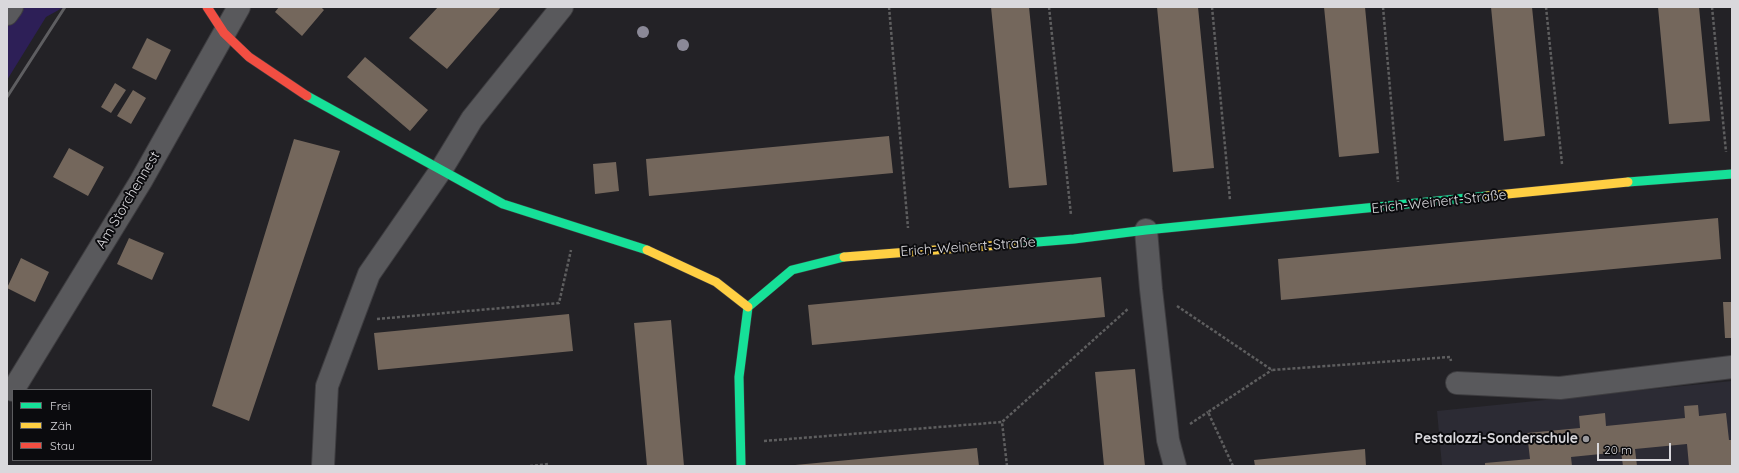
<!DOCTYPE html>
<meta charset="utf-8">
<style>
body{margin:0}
#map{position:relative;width:1739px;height:473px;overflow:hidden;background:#232226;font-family:Quicksand,sans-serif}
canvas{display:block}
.frame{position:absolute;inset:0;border:8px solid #d9d8dc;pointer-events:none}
.legend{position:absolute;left:12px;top:389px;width:140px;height:72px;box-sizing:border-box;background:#0b0b0e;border:1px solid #5d5d60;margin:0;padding:5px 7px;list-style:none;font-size:12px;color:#d9d8dc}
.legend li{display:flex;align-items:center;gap:8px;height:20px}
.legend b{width:20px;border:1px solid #5d5d60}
.scale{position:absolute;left:1597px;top:443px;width:74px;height:18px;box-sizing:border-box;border:2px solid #d9d8dc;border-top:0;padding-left:5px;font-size:12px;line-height:14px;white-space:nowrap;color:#d9d8dc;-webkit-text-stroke:3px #0b0b0e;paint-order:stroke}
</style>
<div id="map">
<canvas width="1739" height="473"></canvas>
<div class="frame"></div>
<ul class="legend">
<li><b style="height:5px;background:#16e098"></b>Frei</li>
<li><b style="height:5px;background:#ffcf43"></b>Zäh</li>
<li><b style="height:5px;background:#f24e42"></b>Stau</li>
</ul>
<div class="scale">20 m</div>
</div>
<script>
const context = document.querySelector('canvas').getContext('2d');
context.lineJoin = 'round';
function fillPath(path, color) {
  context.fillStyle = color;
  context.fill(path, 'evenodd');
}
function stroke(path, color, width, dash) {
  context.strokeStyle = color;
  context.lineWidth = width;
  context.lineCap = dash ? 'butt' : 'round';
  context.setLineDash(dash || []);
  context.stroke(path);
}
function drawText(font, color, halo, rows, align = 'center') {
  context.font = font + ' Quicksand,sans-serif';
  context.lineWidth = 4;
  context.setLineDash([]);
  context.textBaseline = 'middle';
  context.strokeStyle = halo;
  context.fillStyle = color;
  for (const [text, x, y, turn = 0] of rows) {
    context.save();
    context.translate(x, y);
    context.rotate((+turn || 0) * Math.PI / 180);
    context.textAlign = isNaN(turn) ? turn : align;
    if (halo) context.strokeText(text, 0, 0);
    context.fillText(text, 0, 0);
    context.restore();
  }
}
fillPath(new Path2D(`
 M1732,381V466H1442L1437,411Z`), '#2c2b34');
fillPath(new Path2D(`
 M7,7H64L46,17L7,80Z`), '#2d1f57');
fillPath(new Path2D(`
 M279,7H321L324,10L302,36L275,12Z
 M438,7H501L447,69L409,38Z
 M991,7H1029L1047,185L1009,188Z
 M1157,7H1198L1214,168L1173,172Z
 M1324,7H1365L1379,153L1339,157Z
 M1491,7H1532L1545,136L1504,141Z
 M1658,7H1699L1710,121L1669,124Z
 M147,38L171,50L156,80L132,68Z
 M365,57L428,110L410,131L347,77Z
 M115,83L126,90L111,113L101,107Z
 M133,90L146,98L131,124L117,116Z
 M889,136L893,173L649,196L646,159Z
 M294,139L340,151L249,421L212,406Z
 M69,148L104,167L88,196L53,177Z
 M616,162L619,191L595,194L593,164Z
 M1718,218L1721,259L1281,300L1278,259Z
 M129,238L164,253L152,280L117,264Z
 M21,258L49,272L35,302L7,288Z
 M1101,277L1105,317L812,345L808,305Z
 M1723,302H1732V338H1725Z
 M569,314L573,351L378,370L374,333Z
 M671,320L684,466H647L634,323Z
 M1135,369L1145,466H1104L1095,372Z
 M1698,405L1699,416L1726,413L1729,440H1732V466H1689L1687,444L1635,449L1637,466H1623L1621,452L1571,457L1572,466H1485V463L1530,459L1527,433L1580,428L1579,416L1605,413L1606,426L1685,418L1684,406Z
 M977,448L979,466H795V465Z
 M1365,449L1366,466H1255L1254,460Z`), '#74675c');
const street = new Path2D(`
 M7,14L12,7
 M1146,230L1151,289L1168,440L1175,466
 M1457,383L1560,388L1732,367
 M13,390L141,181L239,7
 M323,466L327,386L369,274L441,170L472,119L562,7`);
const fast = new Path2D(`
 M307,96L503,204L647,250
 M1628,182L1732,174
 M1013,244L1074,239L1146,230L1487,196
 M741,466L739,377L748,307L792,270L844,257`);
const slow = new Path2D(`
 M1487,196L1628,182
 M647,250L716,282L748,307
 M844,257L1013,244`);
const jam = new Path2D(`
 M207,7L224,33L249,57L307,96`);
stroke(street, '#3e3d40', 24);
stroke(fast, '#3e3d40', 10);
stroke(slow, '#3e3d40', 10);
stroke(jam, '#3e3d40', 10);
stroke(new Path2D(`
 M889,7L908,228
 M1049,7L1071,215
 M1212,7L1230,200
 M1383,7L1398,182
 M1546,7L1562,164
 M1712,7L1726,152
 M1177,306L1272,370L1450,357L1451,361
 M377,319L559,303L571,250
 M1190,424L1208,412
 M764,441L1002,422
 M530,466L549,464
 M1007,466L1002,422L1129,308
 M1233,466L1208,412L1272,370`), '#5e5e5f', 2.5, [3, 2]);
stroke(street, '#59595c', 22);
stroke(fast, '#16e098', 9);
stroke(slow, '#ffcf43', 9);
stroke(jam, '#f24e42', 9);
stroke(new Path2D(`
 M7,97L65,7`), '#5e5e61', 3);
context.fillStyle = '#8b8997';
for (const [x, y] of [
 [643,32],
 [683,45]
]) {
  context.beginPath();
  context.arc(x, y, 6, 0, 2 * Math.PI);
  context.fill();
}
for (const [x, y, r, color] of [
 [1586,439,4,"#99989c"]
]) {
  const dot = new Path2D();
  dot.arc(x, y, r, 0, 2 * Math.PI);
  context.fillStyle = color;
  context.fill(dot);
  stroke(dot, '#0b0b0e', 1.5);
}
drawText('14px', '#d9d8dc', '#0b0b0e', [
 ["Am Storchennest",128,200,-59],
 ["Erich-Weinert-Straße",1439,202,-6],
 ["Erich-Weinert-Straße",968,247,-4]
]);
drawText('bold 14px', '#d9d8dc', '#0b0b0e', [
 ["Pestalozzi-Sonderschule",1578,439]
], 'right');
</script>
